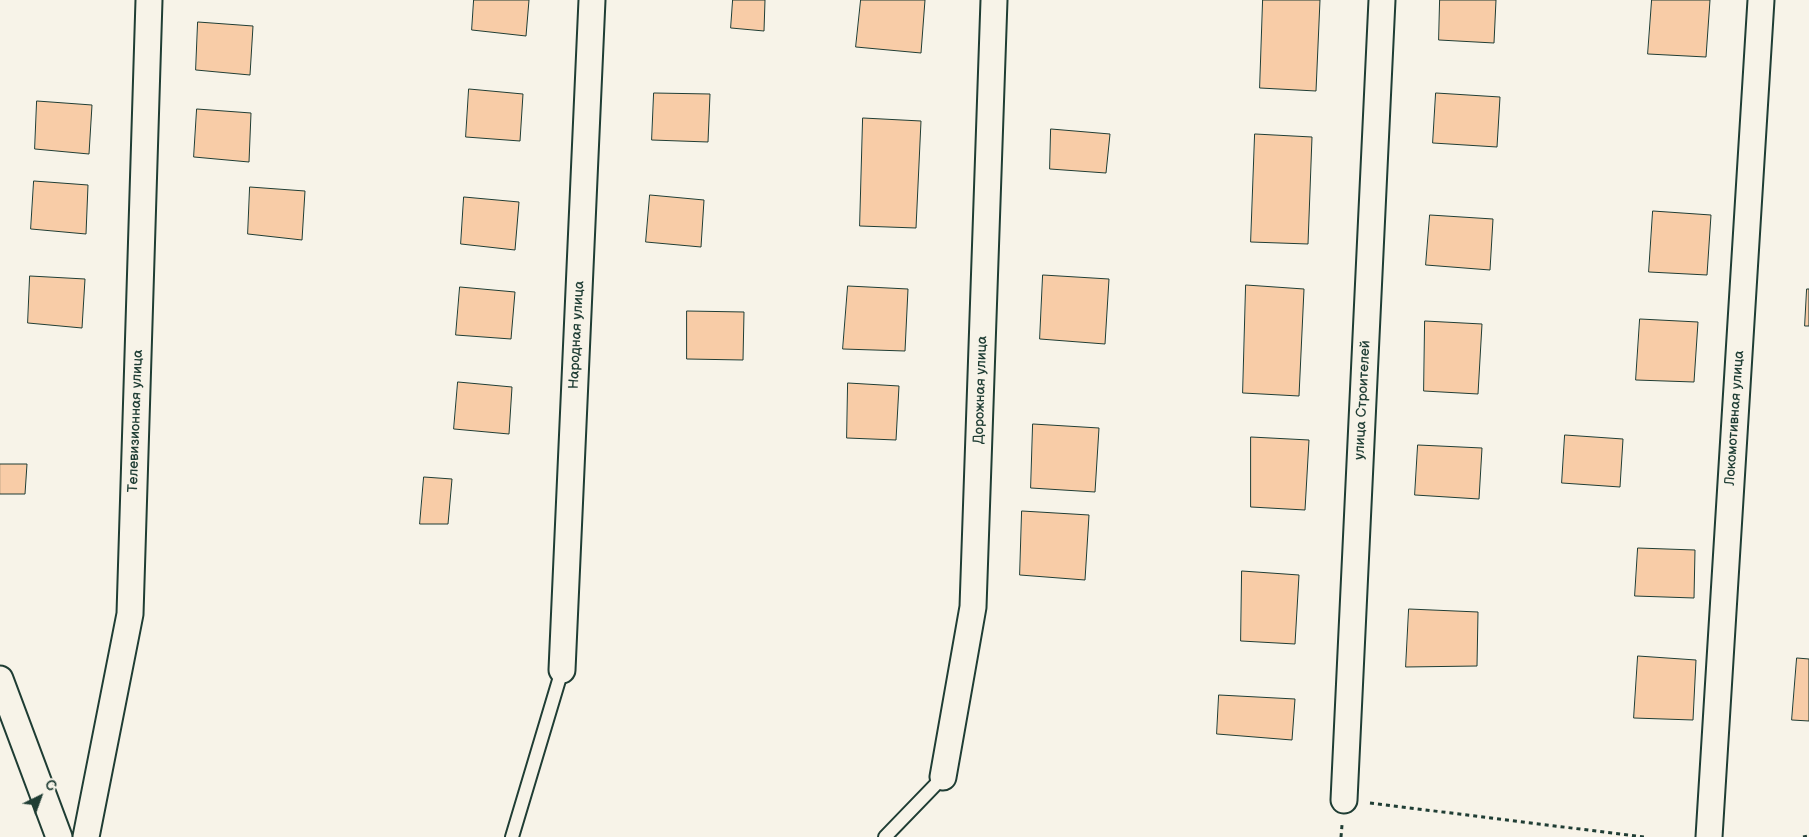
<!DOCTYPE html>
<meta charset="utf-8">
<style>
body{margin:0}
#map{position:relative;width:1809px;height:837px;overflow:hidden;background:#f7f3e8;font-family:"Balsamiq Sans",sans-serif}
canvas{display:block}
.north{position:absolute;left:15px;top:772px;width:50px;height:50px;-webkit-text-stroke:4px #f7f3e8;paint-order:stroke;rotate:42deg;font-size:14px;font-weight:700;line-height:20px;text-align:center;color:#1f3d34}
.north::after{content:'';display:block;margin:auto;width:18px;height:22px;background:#1f3d34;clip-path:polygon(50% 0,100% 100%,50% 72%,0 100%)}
</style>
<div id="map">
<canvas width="1809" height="837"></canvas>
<div class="north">С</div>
</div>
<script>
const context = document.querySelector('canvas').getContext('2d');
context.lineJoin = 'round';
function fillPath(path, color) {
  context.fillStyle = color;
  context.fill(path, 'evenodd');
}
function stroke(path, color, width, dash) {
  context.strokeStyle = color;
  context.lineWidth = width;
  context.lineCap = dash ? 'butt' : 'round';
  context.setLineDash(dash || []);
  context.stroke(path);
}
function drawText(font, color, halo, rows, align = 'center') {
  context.font = font + ' "Balsamiq Sans",sans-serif';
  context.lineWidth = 4.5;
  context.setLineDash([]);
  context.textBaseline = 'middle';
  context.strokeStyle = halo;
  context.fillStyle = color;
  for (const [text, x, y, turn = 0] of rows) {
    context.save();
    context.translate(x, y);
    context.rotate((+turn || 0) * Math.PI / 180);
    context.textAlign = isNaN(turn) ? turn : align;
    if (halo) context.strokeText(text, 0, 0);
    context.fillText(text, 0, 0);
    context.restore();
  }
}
const building = new Path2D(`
 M474,0H529L526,36L472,30Z
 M733,0H765L764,31L731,28Z
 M861,0H925L921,53L856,47Z
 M1263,0H1320L1316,91L1260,88Z
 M1440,0H1496L1494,43L1439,40Z
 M1652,0H1710L1706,57L1648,54Z
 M198,22L253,26L250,75L196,70Z
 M469,89L523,94L520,141L466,137Z
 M654,93L710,94L708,142L652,140Z
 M1436,93L1500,97L1497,147L1433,143Z
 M37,101L92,105L89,154L35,149Z
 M197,109L251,113L249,162L194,157Z
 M863,118L921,121L916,228L860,226Z
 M1051,129L1110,134L1106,173L1050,169Z
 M1255,134L1312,137L1308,244L1251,242Z
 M34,181L88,185L86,234L31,229Z
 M250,187L305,191L302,240L248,234Z
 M650,195L704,200L701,247L646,242Z
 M464,197L519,202L515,250L461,244Z
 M1653,211L1711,215L1707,275L1649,272Z
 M1430,215L1493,219L1490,270L1426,265Z
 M1043,275L1109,279L1105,344L1040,339Z
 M30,276L85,279L82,328L28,323Z
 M1246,285L1304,289L1299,396L1243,393Z
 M848,286L908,289L905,351L843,349Z
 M460,287L515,292L511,339L456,335Z
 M1807,289H1809V326H1805Z
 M687,311L744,312L743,360L687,359Z
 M1640,319L1698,322L1694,382L1636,380Z
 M1425,321L1482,324L1478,394L1424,391Z
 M458,382L512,387L509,434L454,429Z
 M848,383L899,386L896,440L847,438Z
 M1033,424L1099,428L1095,492L1031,488Z
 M1565,435L1623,439L1620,487L1562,483Z
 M1251,437L1309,440L1305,510L1251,507Z
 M1418,445L1482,448L1479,499L1415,495Z
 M0,464H27L25,494H0Z
 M424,477L452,479L448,524H420Z
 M1022,511L1089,515L1085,580L1020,575Z
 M1638,548L1695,550L1694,598L1635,596Z
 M1242,571L1299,575L1295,644L1241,641Z
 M1409,609L1478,612L1477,666L1406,667Z
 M1638,656L1696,660L1693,720L1634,718Z
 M1797,658L1809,659V721L1792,720Z
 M1219,695L1295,699L1292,740L1217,734Z`);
fillPath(building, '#f8cca7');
stroke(building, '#1f3d34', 1);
const lane = new Path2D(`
 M512,837L562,670
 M885,837L943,777`);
const street = new Path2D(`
 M562,670L592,0
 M0,679L59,837
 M943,777L973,607L994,0
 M1344,800L1382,0
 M86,837L130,614L149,0
 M1709,837L1761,0`);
stroke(lane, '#1f3d34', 16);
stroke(street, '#1f3d34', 29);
stroke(new Path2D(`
 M1370,803L1644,837
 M1341,837L1342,825
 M1803,837L1809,836`), '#1f3d34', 3, [4, 4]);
stroke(lane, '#f7f3e8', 12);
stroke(street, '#f7f3e8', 25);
drawText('14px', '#1f3d34', '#f7f3e8', [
 ["Народная улица",577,335,-87],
 ["Дорожная улица",981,390,-88],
 ["улица Строителей",1363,400,-87],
 ["Локомотивная улица",1735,418,-86],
 ["Телевизионная улица",136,421,-88]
]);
</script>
